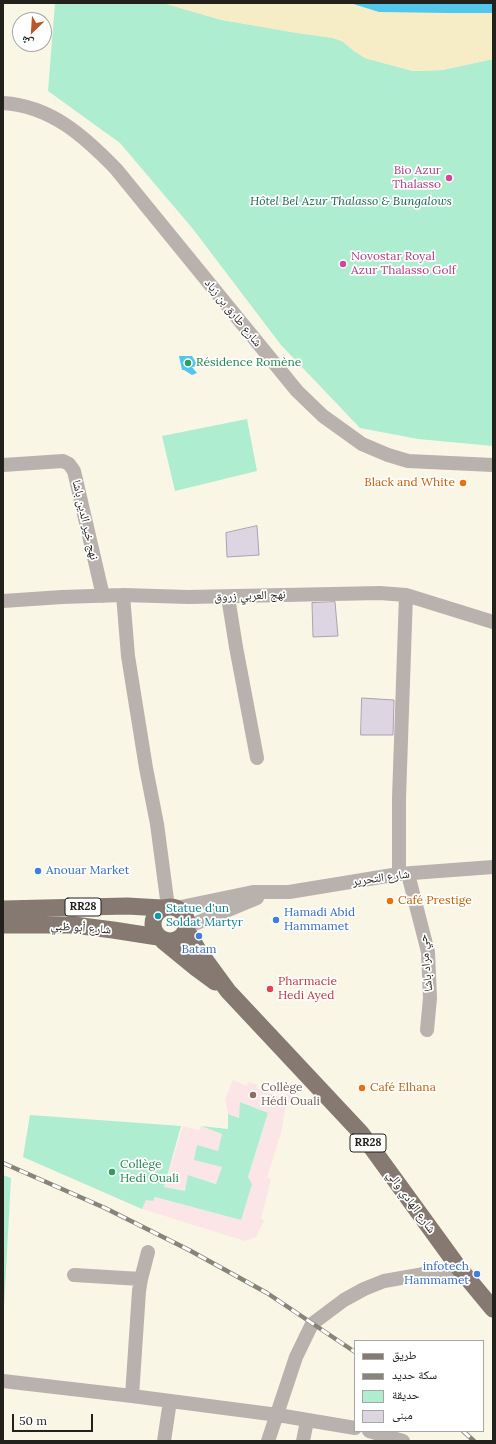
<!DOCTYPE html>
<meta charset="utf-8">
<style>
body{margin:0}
#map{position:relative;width:496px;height:1444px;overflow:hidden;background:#f9f6e5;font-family:Lora,"Noto Naskh Arabic",serif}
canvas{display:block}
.frame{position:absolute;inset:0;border:4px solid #22211b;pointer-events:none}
.legend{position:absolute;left:354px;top:1340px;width:130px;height:92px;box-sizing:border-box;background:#fff;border:1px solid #a7a6a4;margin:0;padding:5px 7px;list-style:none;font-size:12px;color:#22211b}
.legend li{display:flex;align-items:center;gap:8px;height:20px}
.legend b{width:20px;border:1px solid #a7a6a4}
.north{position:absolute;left:12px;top:12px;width:40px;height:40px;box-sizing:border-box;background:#fff;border:1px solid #a7a6a4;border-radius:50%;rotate:205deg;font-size:11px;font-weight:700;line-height:16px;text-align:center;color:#22211b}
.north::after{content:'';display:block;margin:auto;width:14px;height:18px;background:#bc552b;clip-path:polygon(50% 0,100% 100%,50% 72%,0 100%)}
.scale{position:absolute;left:12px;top:1414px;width:81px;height:18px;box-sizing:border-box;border:2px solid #22211b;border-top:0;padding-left:5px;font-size:12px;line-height:14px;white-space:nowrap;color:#22211b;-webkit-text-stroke:3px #fff;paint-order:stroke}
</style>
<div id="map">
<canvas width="496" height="1444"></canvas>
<div class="frame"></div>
<ul class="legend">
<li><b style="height:5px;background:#867972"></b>طريق</li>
<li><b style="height:5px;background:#87857a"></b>سكة حديد</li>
<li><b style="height:11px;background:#aeedd0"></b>حديقة</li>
<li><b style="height:11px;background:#ded5e3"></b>مبنى</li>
</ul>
<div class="north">ش</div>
<div class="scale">50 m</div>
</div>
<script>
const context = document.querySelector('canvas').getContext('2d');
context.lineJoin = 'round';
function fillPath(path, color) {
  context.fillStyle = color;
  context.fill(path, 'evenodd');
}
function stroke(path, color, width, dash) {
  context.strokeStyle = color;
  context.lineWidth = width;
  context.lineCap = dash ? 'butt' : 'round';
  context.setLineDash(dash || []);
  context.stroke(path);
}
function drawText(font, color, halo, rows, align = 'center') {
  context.font = font + ' Lora,"Noto Naskh Arabic",serif';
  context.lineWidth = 3.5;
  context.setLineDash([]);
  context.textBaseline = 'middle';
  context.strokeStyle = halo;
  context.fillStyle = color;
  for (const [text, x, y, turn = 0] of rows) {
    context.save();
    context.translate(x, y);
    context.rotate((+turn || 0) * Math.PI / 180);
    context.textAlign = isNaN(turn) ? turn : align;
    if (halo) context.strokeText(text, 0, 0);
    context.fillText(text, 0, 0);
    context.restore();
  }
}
fillPath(new Path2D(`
 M233,1080L247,1086L248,1082L258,1085L256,1088L281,1097L289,1093L294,1098L286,1105L281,1133L267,1177L271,1179L261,1218L264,1221L256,1237L245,1241L142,1209L146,1200L155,1197L241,1220L248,1178L268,1114L241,1102L239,1118L228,1114L225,1099Z
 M183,1126L199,1130L201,1126L222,1134L218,1151L194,1160L222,1167L217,1184L189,1175L185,1191L164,1187Z`), '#fbe5e7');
fillPath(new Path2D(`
 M55,3H163L222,20L333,38L342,41L353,50L365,58L413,71L442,70L493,59V446L418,439L360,428L281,345L193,229L120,143L48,91Z
 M247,419L257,471L175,491L162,436Z
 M240,1102L268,1113L248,1177L252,1184L241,1220L155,1197L153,1201L146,1200L142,1209L23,1157L30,1115L181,1126L164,1187L185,1191L188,1175L216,1184L222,1167L194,1160L197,1145L218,1151L222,1134L201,1126L228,1129V1114L239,1118Z
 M3,1175L11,1178L4,1307H3Z`), '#aeedd0');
fillPath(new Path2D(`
 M163,3H350L379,12L448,13H493V59L442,70L413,71L365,58L353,50L342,41L333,38L296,33L222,20Z`), '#f6ecc6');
fillPath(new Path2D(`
 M350,3H493V13H448L379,12Z
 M179,356H192L198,366L192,367L197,373L192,375L184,370H182Z`), '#51c8eb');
const building = new Path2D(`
 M257,526L259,555L227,557L226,533Z
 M335,602L338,636L313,637L312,603Z
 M362,698L394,700L393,735H361Z`);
fillPath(building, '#ded5e3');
stroke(building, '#aaa1af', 1);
stroke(new Path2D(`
 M3,103C51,106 84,136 116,169L297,391L323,416L362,444L388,455L408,461L493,465
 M3,465L63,461L69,464L74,471L103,596
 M123,595L128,656L146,768L157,824L168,907
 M228,597L236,647L257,758
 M3,601L62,597L123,595L189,597L380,593L406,595L493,622
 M399,874V798L406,595
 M408,874L428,952L430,998L427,1030
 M176,908L253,892H289L399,874L493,867
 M187,927L257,898
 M74,1275L141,1279
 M3,1381L132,1396L278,1415L355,1428
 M132,1396L139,1291L141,1279L148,1252
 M369,1431L403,1441
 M164,1441L170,1401
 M268,1441L296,1357L312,1324L344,1300L364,1289L384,1281L459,1268
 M303,1441L307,1421`), '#b9b1ae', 14);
stroke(new Path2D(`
 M153 924a17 17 0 1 1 34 0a17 17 0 1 1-34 0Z
 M3,909L127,906L162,908
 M3,925H74L113,930L158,937
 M187,931L198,950L228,991L361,1133L459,1268L493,1309
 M163,941L196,968L215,982`), '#867972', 17);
const rail = new Path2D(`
 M3,1163L105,1208L189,1250L267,1293L355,1352
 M463,1431L474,1441`);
stroke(rail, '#87857a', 4.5);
stroke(rail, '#fff', 3, [9]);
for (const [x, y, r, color] of [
 [449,178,4,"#d1479c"],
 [343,264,4,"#d1479c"],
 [188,363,4,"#2e9e5b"],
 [463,483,4,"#e8710a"],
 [38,871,4,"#3f7fe0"],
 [390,901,4,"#e8710a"],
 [158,916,4,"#0f9aa8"],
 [276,920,4,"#3f7fe0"],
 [199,936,4,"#3f7fe0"],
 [270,989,4,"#e0444e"],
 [362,1088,4,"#e8710a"],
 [253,1095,4,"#8d6e63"],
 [112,1172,4,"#2e9e5b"],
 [477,1274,4,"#3f7fe0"]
]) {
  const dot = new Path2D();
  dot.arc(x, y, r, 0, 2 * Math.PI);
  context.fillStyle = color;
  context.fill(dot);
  stroke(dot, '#fff', 1.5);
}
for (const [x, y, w] of [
 [83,907,36],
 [368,1143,36]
]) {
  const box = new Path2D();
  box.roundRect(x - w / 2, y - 9, w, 18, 3);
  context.fillStyle = '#fff';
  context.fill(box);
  stroke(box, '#22211b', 1);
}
drawText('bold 11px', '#22211b', null, [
 ["RR28",83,907],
 ["RR28",368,1143]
]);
drawText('12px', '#b23c85', '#fff', [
 ["Bio Azur",441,171],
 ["Thalasso",441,185],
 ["Novostar Royal",351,257,"left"],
 ["Azur Thalasso Golf",351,271,"left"]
], 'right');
drawText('italic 12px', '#16654a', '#fff', [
 ["Hôtel Bel Azur Thalasso & Bungalows",351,202]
]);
drawText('12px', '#22211b', '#fff', [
 ["شارع طارق بن زياد",233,313,51],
 ["نهج خير الدين باشا",85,520,77],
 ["نهج العربي زروق",250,596,-2],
 ["شارع التحرير",381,878,-8],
 ["شارع أبو ظبي",81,928,4],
 ["حي مراد باشا",426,963,-96],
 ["شارع الهادي والي",411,1202,54]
]);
drawText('12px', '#27864d', '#fff', [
 ["Résidence Romène",196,363],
 ["Collège",120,1165],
 ["Hedi Ouali",120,1179]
], 'left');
drawText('12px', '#c56008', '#fff', [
 ["Black and White",455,483,"right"],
 ["Café Prestige",398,901],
 ["Café Elhana",370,1088]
], 'left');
drawText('12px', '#366cbe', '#fff', [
 ["Anouar Market",46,871],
 ["Hamadi Abid",284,913],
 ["Hammamet",284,927],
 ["Batam",199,950,"center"],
 ["infotech",469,1267,"right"],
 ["Hammamet",469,1281,"right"]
], 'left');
drawText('12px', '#0d838f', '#fff', [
 ["Statue d'un",166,909],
 ["Soldat Martyr",166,923]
], 'left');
drawText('12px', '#be3a42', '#fff', [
 ["Pharmacie",278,982],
 ["Hedi Ayed",278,996]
], 'left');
drawText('12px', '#785e54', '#fff', [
 ["Collège",261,1088],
 ["Hédi Ouali",261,1102]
], 'left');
</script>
